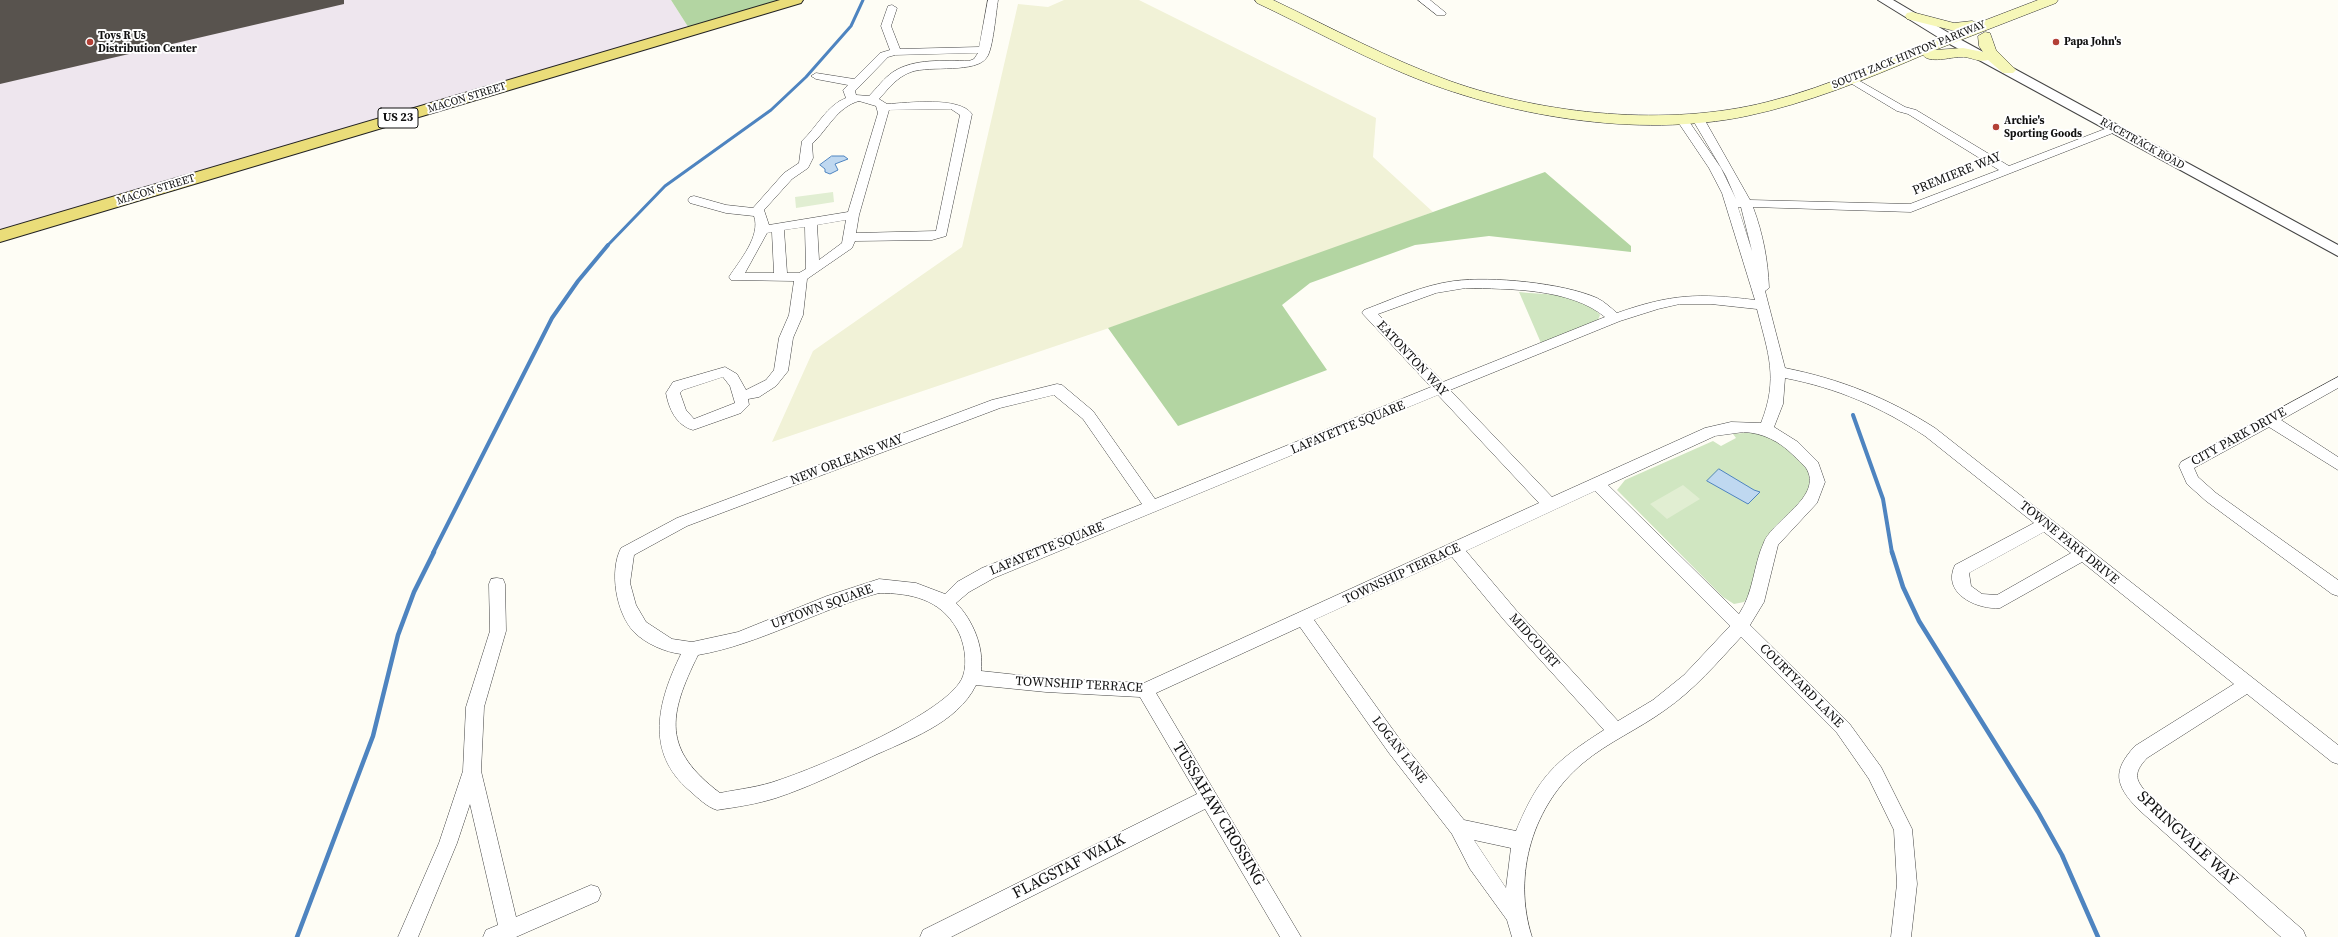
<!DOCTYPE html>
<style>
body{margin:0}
canvas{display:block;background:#fefdf5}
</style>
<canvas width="2338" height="937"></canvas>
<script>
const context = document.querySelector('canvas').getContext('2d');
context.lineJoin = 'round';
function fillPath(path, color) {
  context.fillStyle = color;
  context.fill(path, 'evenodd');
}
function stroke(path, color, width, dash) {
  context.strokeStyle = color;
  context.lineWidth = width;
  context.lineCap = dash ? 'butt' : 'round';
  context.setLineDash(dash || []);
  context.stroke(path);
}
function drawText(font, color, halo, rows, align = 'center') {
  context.font = font + ' "Source Serif 4",serif';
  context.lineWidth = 4;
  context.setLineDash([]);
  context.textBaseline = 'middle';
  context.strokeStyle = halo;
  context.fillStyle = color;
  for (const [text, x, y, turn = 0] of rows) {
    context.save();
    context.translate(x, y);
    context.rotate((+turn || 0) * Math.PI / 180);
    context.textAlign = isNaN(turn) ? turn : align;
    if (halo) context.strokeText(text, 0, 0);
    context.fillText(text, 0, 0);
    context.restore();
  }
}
fillPath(new Path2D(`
 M0,0H671L692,33L0,236Z`), '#eee6ee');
fillPath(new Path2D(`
 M1064,0H1139L1376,118L1373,157L1433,212L1245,282L772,442L813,351L962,247L1018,4L1048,7Z`), '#f1f2d7');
fillPath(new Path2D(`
 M1519,292C1543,295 1584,292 1600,315L1598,320L1541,343Z
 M1754,432L1779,441L1808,467L1810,488L1801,501L1768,535L1755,571L1751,593L1744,602L1734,604L1723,597L1617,490L1625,480L1713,441L1721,446L1736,438L1733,434Z`), '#d0e6c1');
fillPath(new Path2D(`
 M671,0H786L692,33Z
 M1545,172L1631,246V252L1489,236L1415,245L1310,283L1282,305L1327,370L1178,426L1108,328Z`), '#b3d5a2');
fillPath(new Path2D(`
 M833,192L834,202L796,208L795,197Z
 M1683,485L1700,499L1667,519L1650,504Z`), '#e1eed2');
const water = new Path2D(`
 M832,156H844L848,159L835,164L838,170L830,174L825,172V169L820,165Z
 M1719,469L1754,490L1760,492L1748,504L1707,481Z`);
fillPath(water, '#bfd8f0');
stroke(water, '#4e84c0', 1);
stroke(new Path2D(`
 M607,246L665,186L771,110L806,77L851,26L863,0`), '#4e84c0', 3);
stroke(new Path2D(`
 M1853,415L1883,499L1892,553
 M433,553L552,318L578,281L608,245`), '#4e84c0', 4);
stroke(new Path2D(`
 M1892,552L1903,587L1919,621L2038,812L2062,855L2098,937
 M297,937L373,736L398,635L414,592L434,552`), '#4e84c0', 4.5);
fillPath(new Path2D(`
 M0,0H344V4L0,84Z`), '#58534e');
const minor = new Path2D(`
 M988,0H998C996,12 993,49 987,57C977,74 930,65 911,72C897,77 889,88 879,99L887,104C908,103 959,96 972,114L946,236L932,240L855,241L852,248L807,279L803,315L793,338L788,371L776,386L759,397L748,399L749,405L741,413L693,430C676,425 669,409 666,393L673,382L725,367L737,374L746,390L766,380L774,370L779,338L789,315L794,281L731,280L729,277C740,260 761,236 754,216L726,213L690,203L688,200L690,197L694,196L726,205L753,208L784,173L799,163L802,141C817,127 827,105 846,98L843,90L848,85L816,79L811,76L816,73L854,79L880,53L890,50L881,26L888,6L892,5L897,8L891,26L900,49L979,47ZM978,53L974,59L969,61C945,61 914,58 893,72C884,78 877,88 869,96L856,95L855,91L888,57L895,55ZM859,101L876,106L878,113L848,212L769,225L764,210L792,179L808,168L813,158L812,144C828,129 837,107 859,101ZM951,109L960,115L936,231L856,233L859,215L889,110ZM846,220L842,243L819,260L817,225ZM805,227L806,269L799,273H787L784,230ZM772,232L774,273H745L767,233ZM723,377L730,386L735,403L694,419L686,410L680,393L683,390Z
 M1418,0H1430L1446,13L1445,15H1437Z
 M1851,76L1905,107L1916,110L2009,166L2110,127L2114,126L2120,129L2118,131L1911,212L1753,207C1763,234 1768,260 1769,288L1765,291L1785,368C1840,379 1888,398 1935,428L2338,745V764L2332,762L2247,694L2147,758C2132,774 2135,781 2151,797L2303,930L2306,937H2281L2138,809C2115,785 2112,771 2135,746L2234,684L2082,562L2000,608C1978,610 1941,594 1955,565L2034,523L1925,436C1881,407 1837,388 1785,378L1783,404L1774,427L1798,442L1818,462L1825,482L1817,503L1778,545L1764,602L1750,625L1849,723L1881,767L1912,829L1917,884L1911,937H1891L1897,884L1894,830L1869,779L1837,733L1741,637C1717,663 1694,690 1665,710C1639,729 1608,742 1583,763C1533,805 1512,874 1532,937H1512L1507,920L1470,869L1452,834L1389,753L1300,627L1156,693L1301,937H1280L1205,809L951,937H920L923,930L1197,794L1140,697L1046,692L976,685C957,724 907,740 871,757C840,772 809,787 776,798C757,804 737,807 717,810C707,807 698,798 690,791C644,752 658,701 681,654C665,652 646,644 634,632C616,613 609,571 621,548L677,518L992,400L1057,384L1062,385L1093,411L1155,499L1431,387L1362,313L1364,310C1393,299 1423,285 1454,281C1491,276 1563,283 1597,298C1605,302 1611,308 1617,313C1671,294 1698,293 1755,300L1722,193L1709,168L1676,119L1678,117H1686L1721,168L1736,199L1726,176L1691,117L1693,115L1697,114L1703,117L1750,200L1910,204L1999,170L1908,114L1897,111L1847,81L1846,79ZM1738,207H1741L1752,251ZM1466,288C1509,289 1570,288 1605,317L1443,382L1378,314L1436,293ZM1680,304H1711L1757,309C1768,353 1779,378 1761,423L1731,422L1705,428L1552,497L1450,390L1620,321L1658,309ZM1054,395L1083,419L1142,504L982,568L957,582L945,594L916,583L879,579L827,596L738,632L692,642L672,639L646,622L636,605L630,583L634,555L687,526L1000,408ZM1438,395L1539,503L1144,683L1046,678L981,671C984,647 973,620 956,603L969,592L994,578ZM1744,432C1763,433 1779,441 1793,455C1797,459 1802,463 1806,468C1824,496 1773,520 1764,542C1753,566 1754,592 1739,614L1608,485L1715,436ZM1595,491L1730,626L1684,675L1653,700L1618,721L1516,610L1466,551ZM2044,532L2071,553L1997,595L1982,594L1971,586L1969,573ZM1452,557L1504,620L1604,730C1554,762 1539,776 1516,831L1464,820L1401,741L1314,620ZM879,593C911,593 940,599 957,629C964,641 968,662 963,676C951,712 816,768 779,780C760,787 740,789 720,793C662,749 668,716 698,655C761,644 817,610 879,593ZM1474,840L1511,848L1506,888Z
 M2338,377V388L2281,420L2338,457V470L2269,427L2194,468L2198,477L2216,493L2338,580V596L2332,594L2206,501L2187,484L2179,466L2181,462Z
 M497,578L503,579L505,584L506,631L484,707L481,771L516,917L591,885L598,887L601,894L598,901L516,937H483L486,930L498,925L470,804L457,843L418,937H398L439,843L463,771L466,707L490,631L489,584L491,579Z`);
const tertiary = new Path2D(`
 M1878,0H1893L1954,36L2338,245V256L1946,42Z`);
const secondary = new Path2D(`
 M1255,0H1273C1332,28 1389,59 1450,81C1546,115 1668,127 1767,102C1832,86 1893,56 1955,31L1907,19L1905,16L1907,13L1912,12L1954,23L1972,21L1978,23L2038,0H2058L2056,3L1935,50L1963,48L1983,52L1979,46L1978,36L1985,32L1990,33L1996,50L2016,70L2013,73H2003L1988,60C1979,63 1970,56 1960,57C1951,57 1929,64 1923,55C1865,80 1808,103 1747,116C1638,139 1504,116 1403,73C1353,52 1306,26 1257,3Z`);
const primary = new Path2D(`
 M780,0H803L801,3L0,242V230Z`);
stroke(minor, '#444', 1);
stroke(tertiary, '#444', 2);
stroke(secondary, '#333', 1);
stroke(primary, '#222', 2);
fillPath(minor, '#fff');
fillPath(tertiary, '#fff');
fillPath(secondary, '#f6f7b8');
fillPath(primary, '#eadd79');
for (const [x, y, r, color] of [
 [90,42,4,"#b34036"],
 [2056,42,4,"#b34036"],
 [1996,127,4,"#b34036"]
]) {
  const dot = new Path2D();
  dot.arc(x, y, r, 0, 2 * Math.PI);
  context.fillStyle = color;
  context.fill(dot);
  stroke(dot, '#fff', 1.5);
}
drawText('bold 11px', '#111', '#fff', [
 ["Toys R Us",98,36],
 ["Distribution Center",98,49],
 ["Papa John's",2064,42],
 ["Archie's",2004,121],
 ["Sporting Goods",2004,134]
], 'left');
drawText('11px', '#111', '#fff', [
 ["SOUTH ZACK HINTON PARKWAY",1909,55,-22],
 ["MACON STREET",467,98,-17],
 ["RACETRACK ROAD",2142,144,29],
 ["MACON STREET",156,190,-17]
]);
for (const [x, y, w] of [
 [398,118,40]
]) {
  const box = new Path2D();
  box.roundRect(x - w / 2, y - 10, w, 20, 3);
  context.fillStyle = '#fff';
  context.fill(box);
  stroke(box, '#111', 1);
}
drawText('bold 12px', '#111', null, [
 ["US 23",398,118]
]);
drawText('13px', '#111', '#fff', [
 ["PREMIERE WAY",1957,174,-22],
 ["EATONTON WAY",1412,359,47],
 ["LAFAYETTE SQUARE",1348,428,-22],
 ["CITY PARK DRIVE",2239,437,-29],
 ["NEW ORLEANS WAY",847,460,-21],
 ["TOWNE PARK DRIVE",2069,543,39],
 ["LAFAYETTE SQUARE",1047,549,-22],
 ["TOWNSHIP TERRACE",1402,574,-25],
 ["UPTOWN SQUARE",822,607,-20],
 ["MIDCOURT",1534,641,48],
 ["TOWNSHIP TERRACE",1079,685,3],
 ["COURTYARD LANE",1801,686,45],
 ["LOGAN LANE",1399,750,52]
]);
drawText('16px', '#111', '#fff', [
 ["TUSSAHAW CROSSING",1218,814,59],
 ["SPRINGVALE WAY",2187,839,43],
 ["FLAGSTAF WALK",1069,867,-27]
]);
</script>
